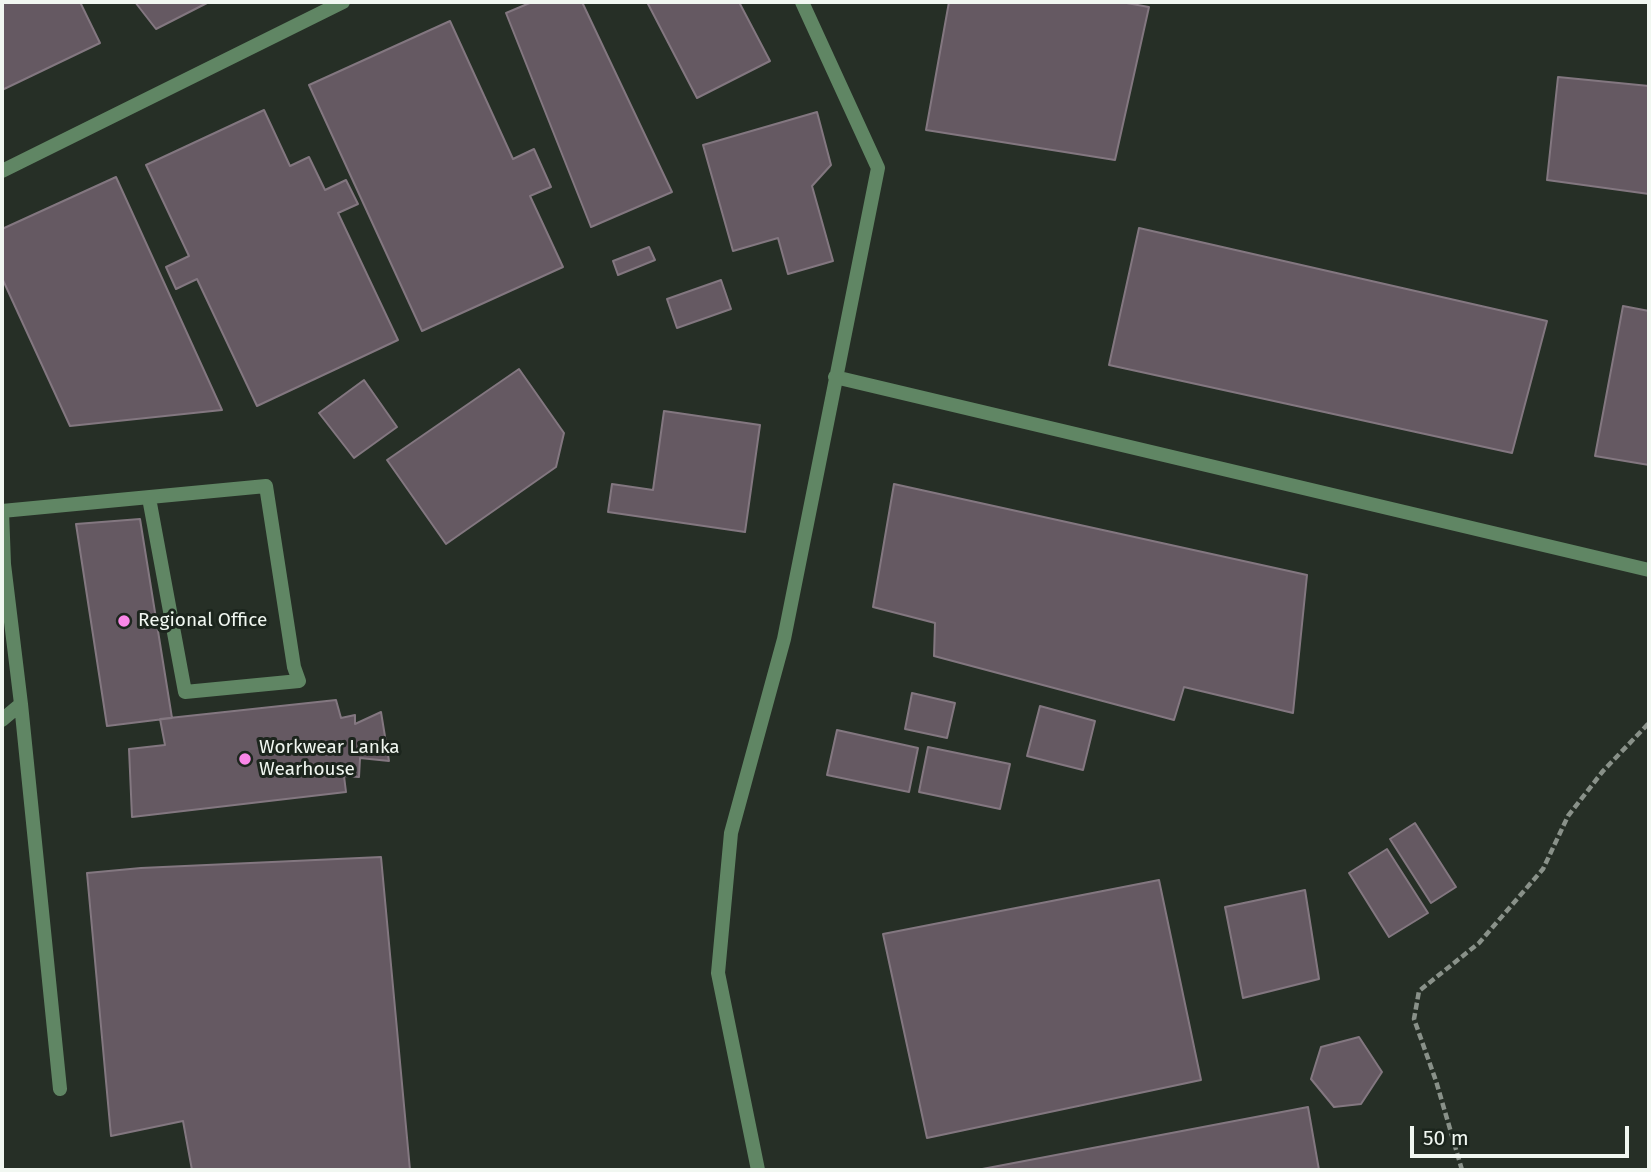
<!DOCTYPE html>
<style>
body{margin:0}
#map{position:relative;width:1651px;height:1172px;overflow:hidden;background:#262f26;font-family:"Fira Sans",sans-serif}
canvas{display:block}
.frame{position:absolute;inset:0;border:4px solid #f1f7f1;pointer-events:none}
.scale{position:absolute;left:1410px;top:1126px;width:219px;height:32px;box-sizing:border-box;border:4px solid #f1f7f1;border-top:0;padding-left:9px;font-size:21px;line-height:24px;white-space:nowrap;color:#f1f7f1;-webkit-text-stroke:5px #1c251d;paint-order:stroke}
</style>
<div id="map">
<canvas width="1651" height="1172"></canvas>
<div class="frame"></div>
<div class="scale">50 m</div>
</div>
<script>
const context = document.querySelector('canvas').getContext('2d');
context.lineJoin = 'round';
function fillPath(path, color) {
  context.fillStyle = color;
  context.fill(path, 'evenodd');
}
function stroke(path, color, width, dash) {
  context.strokeStyle = color;
  context.lineWidth = width;
  context.lineCap = dash ? 'butt' : 'round';
  context.setLineDash(dash || []);
  context.stroke(path);
}
function drawText(font, color, halo, rows, align = 'center') {
  context.font = font + ' "Fira Sans",sans-serif';
  context.lineWidth = 6;
  context.setLineDash([]);
  context.textBaseline = 'middle';
  context.strokeStyle = halo;
  context.fillStyle = color;
  for (const [text, x, y, turn = 0] of rows) {
    context.save();
    context.translate(x, y);
    context.rotate((+turn || 0) * Math.PI / 180);
    context.textAlign = isNaN(turn) ? turn : align;
    if (halo) context.strokeText(text, 0, 0);
    context.fillText(text, 0, 0);
    context.restore();
  }
}
const building = new Path2D(`
 M2,2H80L100,43L2,90Z
 M135,2H209L156,29Z
 M532,2H582L672,192L591,227L506,13Z
 M647,2H739L770,61L697,98Z
 M949,2H1121L1149,7L1115,160L926,130Z
 M450,21L513,159L534,149L551,187L530,196L563,267L422,331L309,85Z
 M1558,77L1649,86V194L1547,180Z
 M264,110L290,166L309,157L325,190L346,180L358,204L338,213L398,340L257,406L197,279L176,289L166,267L189,256L146,165Z
 M817,112L831,165L812,186L833,261L788,274L778,238L733,251L703,145Z
 M116,177L222,410L70,426L2,278V229Z
 M1139,228L1547,321L1512,453L1109,365Z
 M649,247L655,260L618,275L613,261Z
 M721,280L731,309L677,328L667,299Z
 M1623,306L1649,311V465L1595,456Z
 M519,369L564,433L556,467L446,544L387,460Z
 M364,380L397,427L354,458L319,413Z
 M664,411L760,425L745,532L608,512L612,484L653,490Z
 M894,484L1307,575L1293,713L1184,687L1174,720L934,656L935,623L873,607Z
 M140,519L172,718L107,726L76,524Z
 M912,693L955,703L947,738L905,729Z
 M336,700L341,718L355,715V724L381,712L389,761L360,758L359,777L344,776L346,792L132,817L129,749L165,745L160,719Z
 M1040,706L1095,721L1083,770L1027,756Z
 M837,730L918,748L909,792L827,775Z
 M928,747L1010,764L1000,809L919,792Z
 M1415,823L1456,887L1431,903L1390,839Z
 M1387,849L1428,913L1389,937L1349,873Z
 M381,857L410,1170H192L183,1121L111,1136L87,873L141,868Z
 M1159,880L1201,1080L927,1138L883,934Z
 M1305,890L1319,979L1243,998L1225,907Z
 M1359,1037L1382,1072L1361,1104L1334,1107L1311,1079L1321,1047Z
 M1308,1107L1319,1170H977Z`);
fillPath(building, '#655962');
stroke(building, '#837780', 2);
stroke(new Path2D(`
 M1462,1170L1436,1081L1414,1019L1419,991L1479,943L1543,869L1568,816L1603,771L1649,723`), '#899189', 4.5, [7, 3.5]);
stroke(new Path2D(`
 M2,171L343,2
 M835,377L1649,570
 M2,511L4,564L21,704L2,720
 M21,704L60,1089
 M758,1170L718,973L731,833L784,639L878,168L802,2`), '#608664', 14);
stroke(new Path2D(`
 M2,511L266,486L294,667L299,681L185,692L149,498`), '#608664', 14);
for (const [x, y, r, color] of [
 [124,621,7,"#fa87e8"],
 [245,759,7,"#fa87e8"]
]) {
  const dot = new Path2D();
  dot.arc(x, y, r, 0, 2 * Math.PI);
  context.fillStyle = color;
  context.fill(dot);
  stroke(dot, '#1c251d', 2.5);
}
drawText('19px', '#f1f7f1', '#1c251d', [
 ["Regional Office",138,621],
 ["Workwear Lanka",259,748],
 ["Wearhouse",259,770]
], 'left');
</script>
